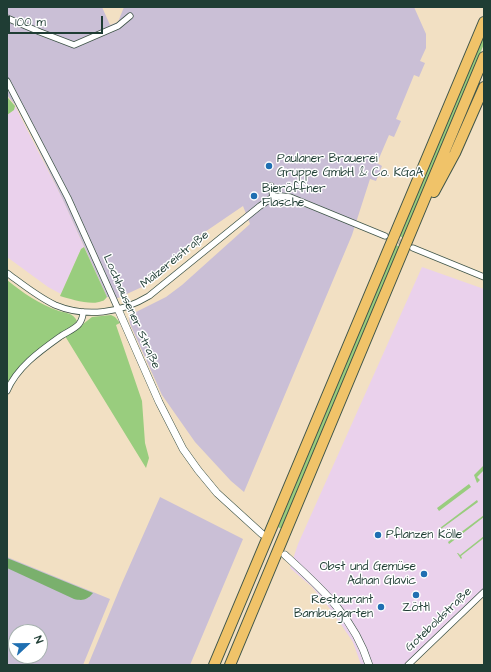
<!DOCTYPE html>
<meta charset="utf-8">
<style>
body{margin:0}
#map{position:relative;width:491px;height:672px;overflow:hidden;background:#f2e0c3;font-family:"Architects Daughter",sans-serif}
canvas{display:block}
.frame{position:absolute;inset:0;border:8px solid #1f3d34;pointer-events:none}
.north{position:absolute;left:8px;top:624px;width:40px;height:40px;box-sizing:border-box;background:#fff;border:1px solid #a5b1ae;border-radius:50%;rotate:68deg;font-size:11px;font-weight:700;line-height:16px;text-align:center;color:#1f3d34}
.north::after{content:'';display:block;margin:auto;width:14px;height:18px;background:#1f6fb2;clip-path:polygon(50% 0,100% 100%,50% 72%,0 100%)}
.scale{position:absolute;left:8px;top:16px;width:95px;height:18px;box-sizing:border-box;border:2px solid #1f3d34;border-top:0;padding-left:5px;font-size:12px;line-height:14px;white-space:nowrap;color:#1f3d34;-webkit-text-stroke:3px #fff;paint-order:stroke}
</style>
<div id="map">
<canvas width="491" height="672"></canvas>
<div class="frame"></div>
<div class="north">N</div>
<div class="scale">100 m</div>
</div>
<script>
const context = document.querySelector('canvas').getContext('2d');
context.lineJoin = 'round';
function fillPath(path, color) {
  context.fillStyle = color;
  context.fill(path, 'evenodd');
}
function stroke(path, color, width, dash) {
  context.strokeStyle = color;
  context.lineWidth = width;
  context.lineCap = dash ? 'butt' : 'round';
  context.setLineDash(dash || []);
  context.stroke(path);
}
function drawText(font, color, halo, rows, align = 'center') {
  context.font = font + ' "Architects Daughter",sans-serif';
  context.lineWidth = 3;
  context.setLineDash([]);
  context.textBaseline = 'middle';
  context.strokeStyle = halo;
  context.fillStyle = color;
  for (const [text, x, y, turn = 0] of rows) {
    context.save();
    context.translate(x, y);
    context.rotate((+turn || 0) * Math.PI / 180);
    context.textAlign = isNaN(turn) ? turn : align;
    if (halo) context.strokeText(text, 0, 0);
    context.fillText(text, 0, 0);
    context.restore();
  }
}
fillPath(new Path2D(`
 M15,106L63,200L84,247L81,249L61,294L48,287L7,257V115L14,110Z
 M422,267L484,289V596L411,665H361L353,642L331,610L312,587L290,568L298,544Z`), '#ead1ec');
fillPath(new Path2D(`
 M7,7H102L110,25L118,22L124,7H414L426,34V48L420,61L425,63L419,77L414,75L396,119L401,121L394,137L389,135L377,163L382,166L376,181L370,179L352,235L244,492L231,481L195,442L162,395L130,324L129,318L132,314L166,297L182,285L250,224L243,206L199,236L142,287L118,298L107,297L63,200L27,126L16,106L7,95Z
 M160,497L243,539L190,665H88L122,583Z
 M7,557L110,599L83,665H7ZM16,632H40V656H16Z`), '#cabfd6');
fillPath(new Path2D(`
 M484,34V44L403,238L400,236Z
 M8,98L15,106L14,110L7,115V99Z
 M396,245L400,247L282,529L278,527Z
 M84,247L107,297C105,299 104,301 102,301C92,306 70,299 60,296L81,249Z
 M7,280C23,293 39,304 59,311C66,313 73,313 77,321L70,328L62,332L7,386Z
 M111,315L115,317L120,323L116,325L142,401L145,443L149,458L146,468L65,336L74,331L92,317Z
 M484,465V470L477,477L480,480L477,483L474,475Z
 M469,484L471,487L439,511L437,508Z
 M477,500L478,502L441,529L440,528Z
 M484,515V517L449,544L448,542Z
 M484,536V538L461,556L462,558L461,559L457,553H458L460,555Z`), '#99cd7e');
fillPath(new Path2D(`
 M7,558L93,593C87,600 83,601 74,599L7,568Z`), '#7ab06d');
stroke(new Path2D(`
 M391,238L413,248`), '#c8bfa6', 5.5, [5.5, 3]);
const minor = new Path2D(`
 M7,18L40,32L74,45L118,26L130,16
 M7,81L68,198L118,309
 M271,186L273,197
 M413,248L484,277
 M7,273C22,284 38,297 55,305C86,318 121,313 149,296L260,206L273,197L281,196L290,197L385,236
 M7,391C17,367 40,351 61,336C67,332 75,329 79,324C82,320 83,317 83,312
 M408,665L484,592`);
const tertiary = new Path2D(`
 M118,309L159,402L183,449L198,470L217,493L262,534
 M285,555C321,588 354,617 369,665`);
const motorway = new Path2D(`
 M434,192L455,153L484,87
 M214,665L484,22
 M230,665L484,57`);
stroke(minor, '#3f5549', 7);
stroke(tertiary, '#3f5549', 8);
stroke(motorway, '#3f5549', 12);
stroke(minor, '#fff', 5.5);
stroke(tertiary, '#fff', 7);
stroke(motorway, '#f0c369', 10);
for (const [x, y, r, color] of [
 [269,166,4,"#1f6fb2"],
 [254,196,4,"#1f6fb2"],
 [378,535,4,"#1f6fb2"],
 [424,574,4,"#1f6fb2"],
 [416,595,4,"#1f6fb2"],
 [381,607,4,"#1f6fb2"]
]) {
  const dot = new Path2D();
  dot.arc(x, y, r, 0, 2 * Math.PI);
  context.fillStyle = color;
  context.fill(dot);
  stroke(dot, '#fff', 1.5);
}
drawText('12px', '#1f3d34', '#fff', [
 ["Paulaner Brauerei",277,159],
 ["Gruppe GmbH & Co. KGaA",277,173],
 ["Bieröffner",262,189],
 ["Flasche",262,203],
 ["Pflanzen Kölle",386,535],
 ["Obst und Gemüse",416,567,"right"],
 ["Adnan Glavic",416,581,"right"],
 ["Restaurant",373,600,"right"],
 ["Bambusgarten",373,614,"right"],
 ["Zöttl",416,608,"center"]
], 'left');
drawText('12px', '#1f3d34', '#fff', [
 ["Mälzereistraße",175,260,-39],
 ["Lochhausener Straße",131,312,66],
 ["Goteboldstraße",439,620,-44]
]);
</script>
